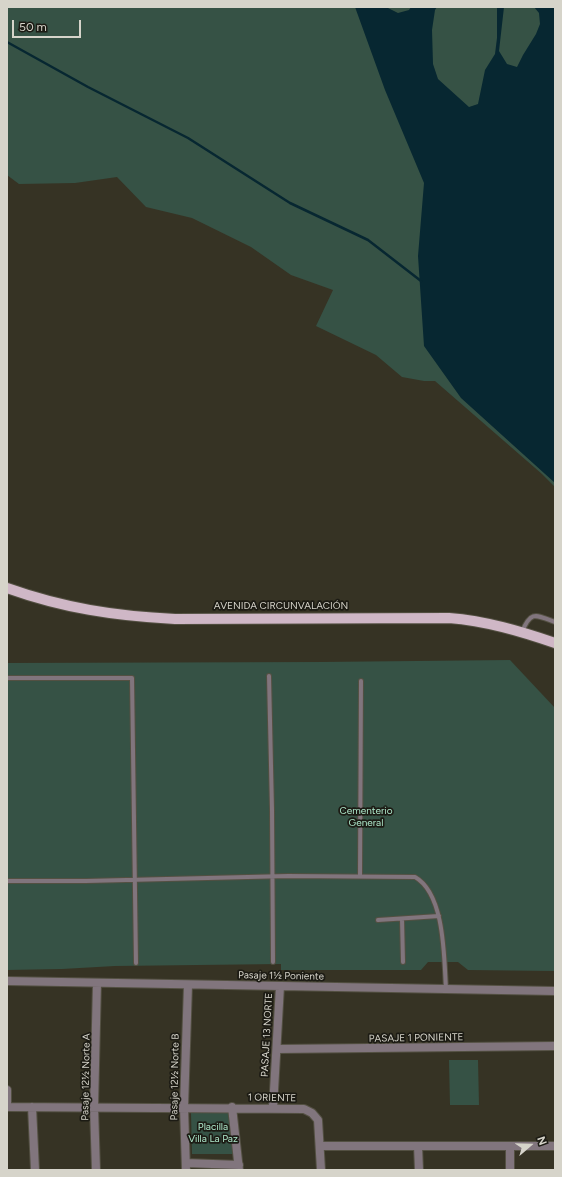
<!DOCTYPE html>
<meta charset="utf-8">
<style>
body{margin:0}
#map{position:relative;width:562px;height:1177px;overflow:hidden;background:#363324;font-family:Figtree,sans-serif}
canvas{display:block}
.frame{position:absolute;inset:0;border:8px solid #d6d4ca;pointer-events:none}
.north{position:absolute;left:510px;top:1125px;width:40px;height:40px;-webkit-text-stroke:3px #1c1b14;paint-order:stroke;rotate:70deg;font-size:11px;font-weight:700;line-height:16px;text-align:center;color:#d6d4ca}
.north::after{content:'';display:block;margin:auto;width:14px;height:18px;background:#d6d4ca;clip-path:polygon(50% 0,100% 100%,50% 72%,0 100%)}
.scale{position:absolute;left:12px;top:20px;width:69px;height:18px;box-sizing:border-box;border:2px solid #d6d4ca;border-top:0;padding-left:5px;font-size:12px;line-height:14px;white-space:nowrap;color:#d6d4ca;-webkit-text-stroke:3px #1c1b14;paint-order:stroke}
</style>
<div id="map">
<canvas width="562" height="1177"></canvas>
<div class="frame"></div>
<div class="north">N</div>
<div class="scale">50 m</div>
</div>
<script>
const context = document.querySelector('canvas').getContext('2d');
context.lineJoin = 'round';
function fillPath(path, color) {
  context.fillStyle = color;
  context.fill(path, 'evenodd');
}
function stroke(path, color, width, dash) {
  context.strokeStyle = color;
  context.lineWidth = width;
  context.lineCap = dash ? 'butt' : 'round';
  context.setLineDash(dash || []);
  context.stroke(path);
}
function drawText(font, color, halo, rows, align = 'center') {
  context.font = font + ' Figtree,sans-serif';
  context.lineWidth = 3.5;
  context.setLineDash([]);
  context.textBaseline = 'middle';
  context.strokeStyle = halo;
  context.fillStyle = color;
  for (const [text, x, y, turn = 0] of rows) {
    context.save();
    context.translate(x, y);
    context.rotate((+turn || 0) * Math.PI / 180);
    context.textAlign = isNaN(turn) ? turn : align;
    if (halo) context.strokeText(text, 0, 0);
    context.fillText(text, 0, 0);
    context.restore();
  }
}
fillPath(new Path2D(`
 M7,7H555V487L542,474L435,381H424L402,377L376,355L316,326L333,290L291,275L251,247L192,218L146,207L117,177L75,183L19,184L7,175Z
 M510,660L555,708V971L468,970L458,962H428L421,970H281V964L115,966L62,969L7,970V663L320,662Z
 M449,1060H478L479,1105H450Z
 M233,1112L235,1154H192L191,1113Z`), '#365245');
fillPath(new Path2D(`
 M355,7H386L398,13L409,10L411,7H437L435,10L432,30L433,64L438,79L469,107L478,104L485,70L495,54L497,38V7H504L499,51L507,64L517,67L523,55L536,34L540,24L539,13L534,7H555V483L461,398L424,346L418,256L424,183L385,90Z`), '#072731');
stroke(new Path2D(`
 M7,42L88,87L188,138L290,203L368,240L421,281`), '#072731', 2.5);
const service = new Path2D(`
 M522,632C531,610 536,615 555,622
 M269,676L272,810L273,962
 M7,678H132L136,963
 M360,876L361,681
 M7,881H86L288,876L415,877C445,894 444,958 446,989
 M402,919L403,962
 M378,920L439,916`);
const minor = new Path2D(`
 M7,981L555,991
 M277,1049L555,1046
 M7,1090V1107
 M7,1107L304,1109L312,1113L318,1120L321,1170
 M32,1107L35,1170
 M232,1107L239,1170
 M273,1108L280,986
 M320,1146H555
 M418,1146L419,1170
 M186,1163L239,1165
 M96,1170L94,1107L97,983
 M186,1170L184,1107L188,985
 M510,1170V1146`);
const primary = new Path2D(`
 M7,588C63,608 115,616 175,619L449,618C486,621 520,631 555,643`);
stroke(service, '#535042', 6);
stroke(minor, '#535042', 10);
stroke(primary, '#535042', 12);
stroke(service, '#81757d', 4);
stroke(minor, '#81757d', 8);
stroke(primary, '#cfb7c6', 10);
drawText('10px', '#d6d4ca', '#1c1b14', [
 ["AVENIDA CIRCUNVALACIÓN",281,606],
 ["Pasaje 1½ Poniente",281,976,1],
 ["PASAJE 13 NORTE",267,1035,-87],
 ["PASAJE 1 PONIENTE",416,1038,-1],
 ["Pasaje 12½ Norte A",86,1077,-89],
 ["Pasaje 12½ Norte B",175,1077,-89],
 ["1 ORIENTE",272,1098,1]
]);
drawText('10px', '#aee8cb', '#1c1b14', [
 ["Cementerio",366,811],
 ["General",366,823],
 ["Placilla",213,1127],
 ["Villa La Paz",213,1139]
]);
</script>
